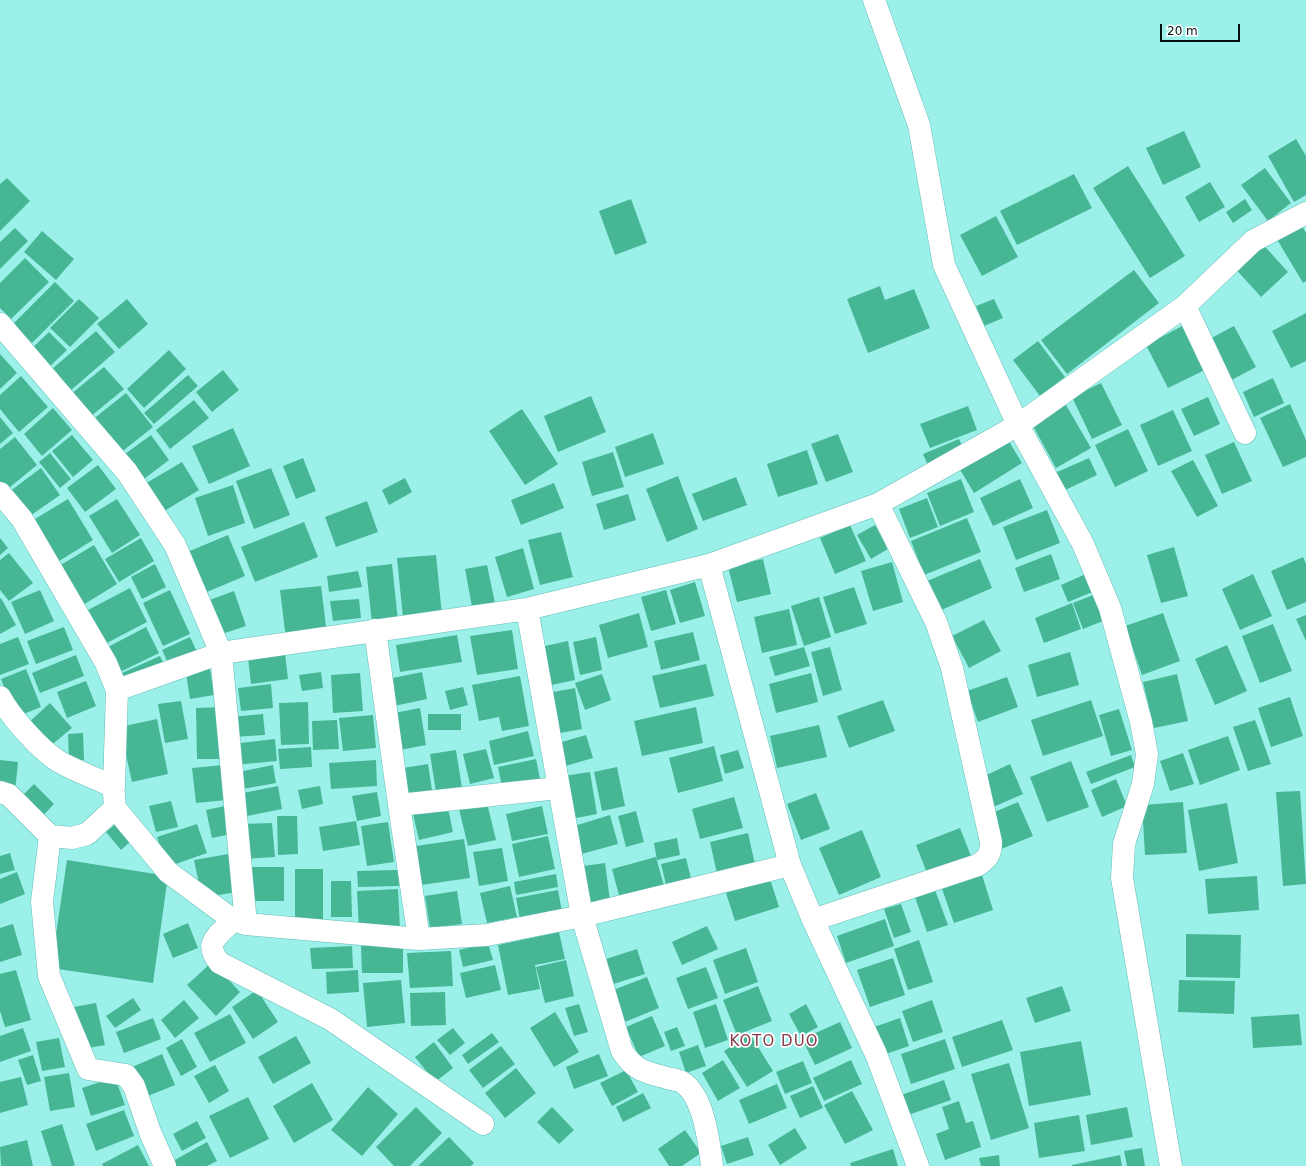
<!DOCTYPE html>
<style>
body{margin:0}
#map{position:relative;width:1306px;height:1166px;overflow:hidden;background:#9bf1ea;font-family:"DejaVu Sans",sans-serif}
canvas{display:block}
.scale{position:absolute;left:1160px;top:24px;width:80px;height:18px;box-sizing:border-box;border:2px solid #001110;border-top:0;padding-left:5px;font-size:12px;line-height:14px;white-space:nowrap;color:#001110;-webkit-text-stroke:3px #fff;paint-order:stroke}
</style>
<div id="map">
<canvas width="1306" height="1166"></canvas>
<div class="scale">20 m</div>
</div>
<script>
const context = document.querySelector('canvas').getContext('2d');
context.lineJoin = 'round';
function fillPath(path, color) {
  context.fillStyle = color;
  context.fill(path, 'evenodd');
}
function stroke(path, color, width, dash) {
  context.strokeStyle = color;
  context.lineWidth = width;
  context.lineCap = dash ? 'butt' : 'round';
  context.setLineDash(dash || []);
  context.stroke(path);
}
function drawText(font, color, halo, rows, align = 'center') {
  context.font = font + ' "DejaVu Sans",sans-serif';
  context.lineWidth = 3.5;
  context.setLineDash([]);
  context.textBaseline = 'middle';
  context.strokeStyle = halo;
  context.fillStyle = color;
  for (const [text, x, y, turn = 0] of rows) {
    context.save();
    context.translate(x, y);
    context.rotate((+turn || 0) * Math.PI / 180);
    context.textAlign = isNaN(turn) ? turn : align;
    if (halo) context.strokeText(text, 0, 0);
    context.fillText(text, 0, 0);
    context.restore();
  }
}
fillPath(new Path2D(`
 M1184,131L1201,167L1163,185L1146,148Z
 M1296,139L1306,156V195L1294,202L1268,156Z
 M1128,166L1185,256L1150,278L1093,188Z
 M1265,168L1291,203L1268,221L1241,185Z
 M1074,174L1092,208L1017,245L1000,211Z
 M7,178L30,201L0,231V184Z
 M1210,182L1225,207L1199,222L1185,197Z
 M631,199L647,243L615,255L599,211Z
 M1245,199L1252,210L1233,223L1226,212Z
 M996,216L1018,257L982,276L960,235Z
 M1300,222L1306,233V281L1303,283L1275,236Z
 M15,228L28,241L0,269V242Z
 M42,231L74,259L56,280L24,252Z
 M1259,240L1288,272L1261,297L1232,265Z
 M25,258L49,282L11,319L0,308V283Z
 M1134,270L1159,303L1067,374L1041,340Z
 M55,282L74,301L32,343L13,324Z
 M880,286L885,300L914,289L930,328L868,353L847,299Z
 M79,299L99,318L70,347L50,328Z
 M127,299L148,324L119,349L97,324Z
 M994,299L1003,318L984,326L976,306Z
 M1306,313V361L1291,368L1272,331Z
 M1186,324L1209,368L1168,388L1146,345Z
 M1234,326L1256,367L1226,383L1204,342Z
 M96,331L115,352L70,391L51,370Z
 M49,332L67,350L47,369L30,350Z
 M1038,341L1065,377L1040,396L1013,360Z
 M169,350L186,369L144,408L127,389Z
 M0,354L17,373L0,389Z
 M104,367L124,389L90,417L71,394Z
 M223,370L239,390L212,412L196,392Z
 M188,375L198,386L154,424L144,413Z
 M21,376L48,407L19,432L0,409V395Z
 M1273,378L1284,403L1254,417L1243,392Z
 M1101,383L1122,425L1092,439L1072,397Z
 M126,393L153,427L119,454L92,420Z
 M591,396L606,432L558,452L544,416Z
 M1208,397L1220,424L1194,436L1181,409Z
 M194,400L209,418L170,449L156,430Z
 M1290,404L1306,440V457L1283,467L1260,418Z
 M1066,405L1091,448L1056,468L1032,424Z
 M968,406L977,430L930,448L920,424Z
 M53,408L72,430L42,456L24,434Z
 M522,409L558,464L525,485L489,431Z
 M1173,410L1192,451L1158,466L1140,425Z
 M0,417L13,433L0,444Z
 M233,428L250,466L209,484L192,446Z
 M1128,429L1148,471L1115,487L1095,445Z
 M653,433L664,464L625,477L615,447Z
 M838,434L853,472L826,482L811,444Z
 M72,435L93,460L73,477L52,451Z
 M151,435L169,460L140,482L121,457Z
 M15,437L37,465L4,492L0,487V449Z
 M1007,438L1022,463L974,493L959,468Z
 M959,439L965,452L929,468L923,454Z
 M1234,442L1252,481L1222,494L1205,455Z
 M807,450L818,484L778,497L767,464Z
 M613,452L624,487L592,496L582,462Z
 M50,453L71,479L60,488L39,462Z
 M303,458L316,491L296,499L283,466Z
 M1089,458L1097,475L1063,491L1055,473Z
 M1193,460L1218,506L1197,517L1171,471Z
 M182,462L199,490L161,513L143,485Z
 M98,465L116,489L85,512L67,488Z
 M41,468L60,495L27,518L9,492Z
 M271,468L290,515L254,529L236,481Z
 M678,476L698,529L667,542L646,489Z
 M736,477L747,505L703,521L692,494Z
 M405,478L412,492L389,505L382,490Z
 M961,479L974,512L940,526L927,493Z
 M1020,479L1033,508L993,526L980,498Z
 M554,483L564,508L521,525L511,500Z
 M233,485L245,523L208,536L195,498Z
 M628,494L636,520L604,530L596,504Z
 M927,498L938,527L910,538L899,509Z
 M68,499L93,540L56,563L30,522Z
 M117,499L140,535L112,553L89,516Z
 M367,501L378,532L336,547L325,517Z
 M1047,510L1060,543L1016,560L1003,527Z
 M967,518L981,552L924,575L911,541Z
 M304,522L318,557L255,582L241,547Z
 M850,525L866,561L835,574L820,538Z
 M875,525L888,549L871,559L857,535Z
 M561,532L573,577L540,585L528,540Z
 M228,535L245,576L202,594L185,553Z
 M0,538L8,548L0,555Z
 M141,538L154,561L119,582L105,559Z
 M94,545L117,584L83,605L59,566Z
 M1174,547L1188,596L1161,603L1147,555Z
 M523,548L534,589L507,597L495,557Z
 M9,553L33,583L9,601L0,590V560Z
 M1051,554L1060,579L1024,592L1015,568Z
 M436,555L442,615L403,618L397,558Z
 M1303,557L1306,564V602L1287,610L1271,571Z
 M763,559L771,594L737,602L728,567Z
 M980,559L992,588L939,611L927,581Z
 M892,562L903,602L873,611L861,571Z
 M155,564L166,587L142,599L131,577Z
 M392,564L398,621L372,623L366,567Z
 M487,565L496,608L473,612L465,569Z
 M358,571L362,587L329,592L327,576Z
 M1088,573L1095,591L1068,602L1061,585Z
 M1253,574L1272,616L1240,630L1222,589Z
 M695,582L705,616L680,623L670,590Z
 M321,586L327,635L286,639L280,590Z
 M854,587L867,624L835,634L823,597Z
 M130,588L147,622L103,645L86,611Z
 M40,590L54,621L25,634L11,602Z
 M170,590L190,634L163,646L143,603Z
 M666,590L676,624L651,631L641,597Z
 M234,591L246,626L216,636L204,602Z
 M1093,595L1103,621L1083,629L1073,603Z
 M819,597L831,637L804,646L791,606Z
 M1,598L16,625L0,634V599Z
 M359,599L361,618L333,621L330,601Z
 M1072,603L1081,629L1044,643L1035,618Z
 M789,609L797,645L762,653L754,617Z
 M639,613L648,647L608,658L599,625Z
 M1163,613L1180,661L1142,675L1125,626Z
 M1306,615V641L1296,619Z
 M984,620L1001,651L969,668L952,636Z
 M1273,624L1292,671L1260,683L1242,636Z
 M64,627L73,650L36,664L27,641Z
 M146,627L159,653L120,672L108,647Z
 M512,630L518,669L477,675L470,636Z
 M693,632L700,660L661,670L654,641Z
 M457,635L462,662L400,672L396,645Z
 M18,637L29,664L0,675V644Z
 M190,637L199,656L171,669L162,650Z
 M596,637L602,670L580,675L573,642Z
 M568,641L575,680L547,686L540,647Z
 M1227,645L1247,691L1215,705L1195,659Z
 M804,647L810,666L775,676L769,657Z
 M830,647L842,690L823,696L811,652Z
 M1070,652L1079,685L1037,697L1028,665Z
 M285,653L288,679L251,684L248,658Z
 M76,655L84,676L40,693L32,673Z
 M160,656L165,667L127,685L122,673Z
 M706,664L714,696L660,708L652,676Z
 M26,669L41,707L16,717L1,679Z
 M210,669L214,695L190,699L186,673Z
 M321,672L323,688L302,691L299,675Z
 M422,672L427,699L394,706L388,679Z
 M360,673L363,711L333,713L331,675Z
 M811,673L818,702L776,713L769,684Z
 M602,674L611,700L585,710L575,683Z
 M1177,674L1188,721L1154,728L1143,682Z
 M520,676L529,726L502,731L499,717L479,721L472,685Z
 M1007,677L1018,707L978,722L967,691Z
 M86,681L96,706L67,718L57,692Z
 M271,684L273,708L241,711L238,688Z
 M463,687L468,705L450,710L445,691Z
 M575,688L582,729L555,734L548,693Z
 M1290,697L1303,736L1271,747L1258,708Z
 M883,700L895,731L849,748L837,716Z
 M1091,700L1103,736L1043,756L1031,720Z
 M181,701L188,739L165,743L158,704Z
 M308,702L309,744L281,745L279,703Z
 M50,703L72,728L48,748L27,724Z
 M224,707L225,759H197L196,708Z
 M696,707L703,743L642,756L634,721Z
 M420,708L426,745L400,750L394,713Z
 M1119,709L1132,750L1111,756L1099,715Z
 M263,714L265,735L232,737L231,717Z
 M428,714H461V730H428Z
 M373,715L376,748L343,751L339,718Z
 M157,719L168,774L132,782L120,727Z
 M337,720L339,749L313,750L312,721Z
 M1255,720L1271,764L1248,771L1233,727Z
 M819,725L827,757L777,768L770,736Z
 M528,731L534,756L494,765L489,741Z
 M83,733L84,760L69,761L68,734Z
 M586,735L593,758L562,767L555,744Z
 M1228,736L1240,770L1200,785L1188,750Z
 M275,739L277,761L234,765L232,744Z
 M714,746L723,781L678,793L669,758Z
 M311,747L312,767L280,769L278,749Z
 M486,749L494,778L470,784L463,754Z
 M456,750L462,788L436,792L430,754Z
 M738,750L744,768L725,774L720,755Z
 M1183,753L1194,784L1170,791L1160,761Z
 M1131,755L1135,767L1091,784L1086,772Z
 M536,759L541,784L503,792L498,767Z
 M0,760L18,762L15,792L0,791Z
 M376,760L377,786L331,789L329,763Z
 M1071,761L1089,807L1047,822L1030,777Z
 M428,764L432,790L408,794L403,768Z
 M1010,764L1023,794L991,808L978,779Z
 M223,765L227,800L196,803L192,768Z
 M273,765L276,783L237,790L234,773Z
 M617,767L625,806L602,811L594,772Z
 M590,772L597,814L571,819L564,776Z
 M1116,779L1127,806L1102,817L1091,790Z
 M34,784L54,804L39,820L18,800Z
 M278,786L282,809L242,817L238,794Z
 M320,786L323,804L302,809L298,790Z
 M1300,791L1306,884L1283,886L1276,792Z
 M377,792L381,816L357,821L352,796Z
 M816,793L830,829L801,840L787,804Z
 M734,797L743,828L700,839L692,809Z
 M486,799L496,840L468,846L458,805Z
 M171,801L178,827L156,832L149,806Z
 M1018,802L1033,836L999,850L985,816Z
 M1183,802L1187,853L1145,855L1142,805Z
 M447,803L453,832L419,840L412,810Z
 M1227,803L1238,863L1199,871L1188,810Z
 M225,806L231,834L212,838L206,810Z
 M542,806L548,834L512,841L506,814Z
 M636,811L644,842L626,847L618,816Z
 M610,815L618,844L578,855L571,827Z
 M277,816H297L298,854L278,855Z
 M356,821L360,845L323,851L319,827Z
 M388,822L394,862L367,866L361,826Z
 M117,823L131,841L121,850L106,832Z
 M272,823L275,857L243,859L241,824Z
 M197,824L207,853L167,867L157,837Z
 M960,828L971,856L927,873L916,845Z
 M862,830L881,877L839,895L819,848Z
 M748,833L756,869L718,878L710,842Z
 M548,836L555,869L519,877L512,844Z
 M677,838L680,855L657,860L654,843Z
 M464,839L470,878L421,885L416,846Z
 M502,848L508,881L479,886L473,852Z
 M10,853L15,870L0,874V856Z
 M228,854L236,892L202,898L194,860Z
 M656,857L664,886L620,899L612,869Z
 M686,858L693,887L668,893L661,864Z
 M67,860L168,876L153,983L51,968Z
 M605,863L610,901L582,905L576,867Z
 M251,867H284V901H251Z
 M295,869H323V923H295Z
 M398,870L399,886L358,887L357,871Z
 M17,872L25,894L0,904V879Z
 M556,874L558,887L516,895L514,882Z
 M982,875L993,910L954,923L942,889Z
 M1257,876L1259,910L1208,914L1205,879Z
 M770,879L779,907L735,921L726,893Z
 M331,881H351L352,917H331Z
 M510,886L517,917L487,923L480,893Z
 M398,889L400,929L359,931L357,891Z
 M558,890L563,918L521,925L516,898Z
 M935,890L948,925L927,932L915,897Z
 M457,891L462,924L430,928L425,896Z
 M901,904L911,932L894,938L884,909Z
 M885,919L894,946L846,963L837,936Z
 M188,923L198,948L173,958L163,934Z
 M13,924L22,955L0,962V928Z
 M707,926L718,949L682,965L672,942Z
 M559,932L565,959L535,965L540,989L508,995L498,945Z
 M1186,934L1241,935L1240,978L1186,977Z
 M919,940L933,982L908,990L894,949Z
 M488,943L493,960L463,967L459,950Z
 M352,946L353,968L312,969L310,948Z
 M361,946H403V973H362Z
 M746,948L758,982L725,994L713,960Z
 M637,949L645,974L607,986L600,961Z
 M451,951L453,986L410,988L407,953Z
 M893,958L905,995L870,1007L857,970Z
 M566,960L574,996L545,1003L536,967Z
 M212,962L240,992L216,1016L187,985Z
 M495,965L501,990L466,998L460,973Z
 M706,967L718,998L688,1009L676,978Z
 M16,970L31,1020L5,1027L0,1011V974Z
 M358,970L359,992L327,994L326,972Z
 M647,977L659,1008L620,1024L608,992Z
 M401,980L405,1023L367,1027L363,983Z
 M1179,980L1235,981L1234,1014L1178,1012Z
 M758,986L772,1021L737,1035L723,1000Z
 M1062,986L1071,1011L1035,1023L1026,998Z
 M257,990L278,1022L253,1039L232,1007Z
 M445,992L446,1025L411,1026L410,993Z
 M133,998L141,1010L115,1028L106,1016Z
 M184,1000L199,1018L175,1038L161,1020Z
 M932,1000L943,1032L913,1042L902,1011Z
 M96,1003L105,1045L83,1049L74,1007Z
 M579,1004L588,1032L574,1036L565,1008Z
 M716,1004L728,1040L705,1048L693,1012Z
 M806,1004L818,1027L801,1036L789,1014Z
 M555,1012L579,1052L554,1067L530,1028Z
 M230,1014L246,1043L210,1062L194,1033Z
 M1299,1014L1302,1045L1253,1048L1251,1017Z
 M652,1016L665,1046L639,1057L626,1027Z
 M153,1018L161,1039L124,1053L116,1032Z
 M900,1018L909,1046L883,1055L874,1027Z
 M1002,1020L1013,1050L962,1067L952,1037Z
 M840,1022L852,1048L815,1065L802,1039Z
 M677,1027L685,1046L671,1051L664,1032Z
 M23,1028L31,1051L0,1062V1036Z
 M453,1028L465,1043L450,1055L437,1040Z
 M492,1033L499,1042L468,1064L462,1055Z
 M750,1034L773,1071L747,1087L724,1051Z
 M296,1036L311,1063L273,1084L258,1057Z
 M59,1038L65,1067L42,1071L36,1042Z
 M182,1039L197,1067L181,1076L166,1048Z
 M945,1039L955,1069L911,1084L901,1054Z
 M1081,1041L1091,1095L1029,1106L1020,1052Z
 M434,1042L453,1068L435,1082L415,1057Z
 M698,1045L706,1066L686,1073L679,1052Z
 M501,1046L515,1064L483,1088L469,1070Z
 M162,1054L175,1085L143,1098L130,1068Z
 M599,1054L608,1076L574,1089L566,1067Z
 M33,1055L41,1081L27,1085L18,1060Z
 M723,1060L740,1088L718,1101L702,1073Z
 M851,1060L862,1084L824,1101L813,1078Z
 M803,1061L812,1083L785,1094L776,1072Z
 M1009,1063L1029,1128L991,1140L971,1074Z
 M215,1065L229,1091L209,1103L194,1076Z
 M516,1068L536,1093L505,1118L485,1093Z
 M626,1070L638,1092L612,1106L600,1083Z
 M69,1073L75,1107L50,1111L44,1077Z
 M21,1077L28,1105L0,1113V1082Z
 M115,1077L125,1105L91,1116L82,1088Z
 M944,1080L951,1100L908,1115L901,1095Z
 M312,1083L333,1120L294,1143L273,1106Z
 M777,1084L787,1108L749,1124L739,1100Z
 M813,1086L823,1108L800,1118L790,1096Z
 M368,1087L398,1114L362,1156L331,1130Z
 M852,1091L873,1130L845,1144L824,1105Z
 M643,1093L651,1108L623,1122L616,1107Z
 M248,1097L269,1139L230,1158L209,1116Z
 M959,1101L966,1123L973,1121L981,1147L945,1160L936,1134L949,1129L942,1107Z
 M416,1107L442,1133L410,1166H394L376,1147Z
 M552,1107L574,1130L559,1144L537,1122Z
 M1127,1107L1133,1137L1091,1145L1086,1115Z
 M124,1110L134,1136L96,1151L86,1124Z
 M1079,1115L1085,1151L1039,1158L1034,1123Z
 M197,1121L206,1138L182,1151L173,1134Z
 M62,1124L75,1165L73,1166H52L41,1131Z
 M795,1128L807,1148L780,1165L768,1145Z
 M685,1130L701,1153L682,1166H669L658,1149Z
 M449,1137L474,1163L471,1166H418Z
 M748,1137L754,1155L727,1164L721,1146Z
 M27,1140L33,1166H1L0,1147Z
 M207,1142L217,1161L207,1166H175L173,1161Z
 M138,1145L149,1166H103L102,1164Z
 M1142,1148L1145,1166H1127L1124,1151Z
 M893,1149L898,1166H851L850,1163Z
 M999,1155L1000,1166H981L979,1158Z
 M1120,1155L1122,1166H1072V1165Z`), '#47b694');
const minor = new Path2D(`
 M874,0L919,125L944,265L1018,425L1083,544L1110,608L1141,722L1147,754L1143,784L1124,844L1122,878L1171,1166
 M1185,306L1245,433
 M0,324L127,472L175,545L221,653L246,924
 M0,493L22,519L106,663L117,690L114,787C96,778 75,771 58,761C38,748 11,717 0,697
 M527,609L582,916L622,1051C635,1071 645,1072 667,1078C672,1079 678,1080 682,1082C704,1096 709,1142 712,1166
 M375,630L399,805L419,939L487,935L582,916L790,865L709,565
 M117,690L221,653L527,609L709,565L878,504L1018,425L1185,306L1253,241L1306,213
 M0,792L9,795L50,836L72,838L87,834L115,808L114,794
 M399,805L558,788
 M115,808L168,872L233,920L246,924L419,939
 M50,836L42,902L49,976L88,1069L126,1075L134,1086L150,1132L165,1166
 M790,865L813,920L876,1054L918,1166
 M233,920C219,936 202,942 220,963L330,1019L483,1124
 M813,920L978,865C988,858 991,854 991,842L952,668L936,622L878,504`);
stroke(minor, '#66bcb6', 23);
stroke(minor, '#fff', 22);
context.letterSpacing = '1px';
drawText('15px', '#843c4a', '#fff', [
 ["KOTO DUO",774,1042]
]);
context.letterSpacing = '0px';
</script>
